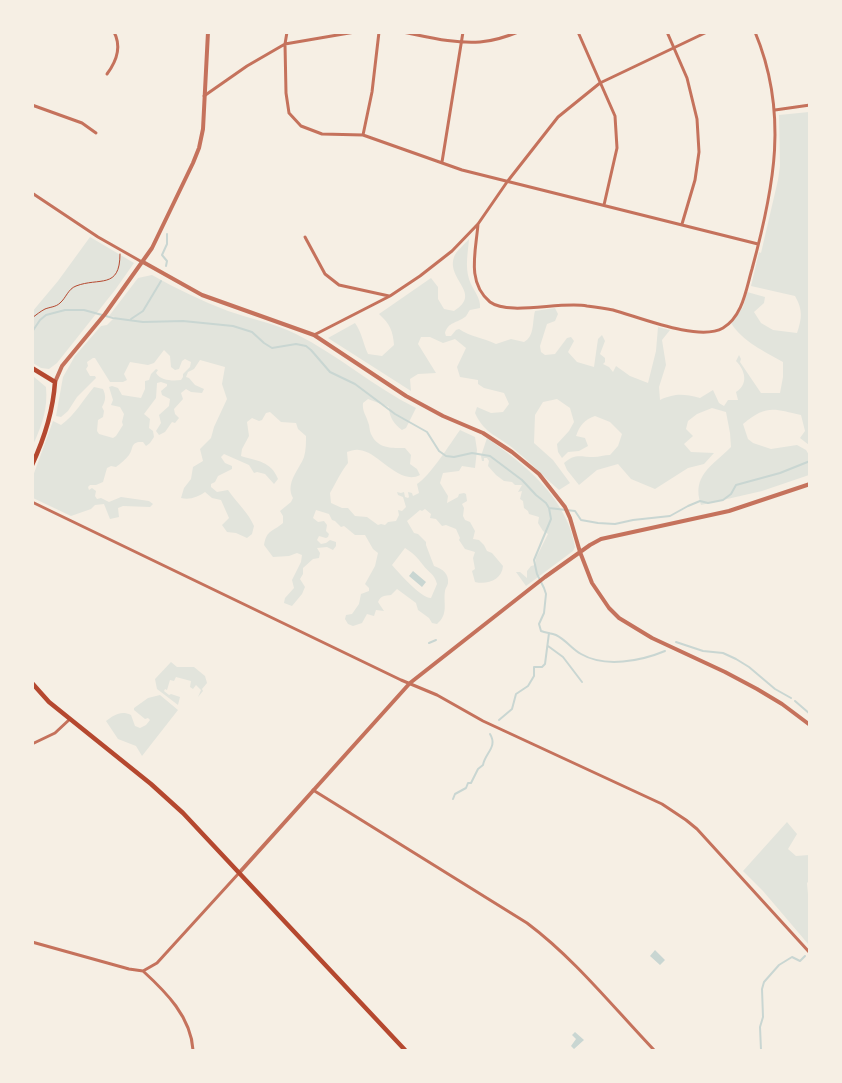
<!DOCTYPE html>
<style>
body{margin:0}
#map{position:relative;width:842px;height:1083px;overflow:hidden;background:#f6efe4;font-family:Inter,sans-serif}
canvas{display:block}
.frame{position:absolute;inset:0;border:34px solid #f6efe4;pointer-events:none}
</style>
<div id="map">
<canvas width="842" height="1083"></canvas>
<div class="frame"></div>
</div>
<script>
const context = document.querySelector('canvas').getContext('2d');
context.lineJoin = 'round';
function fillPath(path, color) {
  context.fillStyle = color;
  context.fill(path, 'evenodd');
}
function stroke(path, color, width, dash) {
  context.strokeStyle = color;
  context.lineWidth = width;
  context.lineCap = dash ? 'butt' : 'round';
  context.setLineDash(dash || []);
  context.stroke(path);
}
fillPath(new Path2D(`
 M809,112V445L800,438L805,431L801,415C774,409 767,404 743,424L748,439L753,443L771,449L797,445L806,450L809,455V475L762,491L701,505C691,476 712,466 731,447L730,433L726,412L712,408L697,414L688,421L686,429L693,436L684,444L691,452L714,453L704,464L688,468L655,489L631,479L618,464L597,470L579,485L567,470L564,463C575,453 580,457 594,457C599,457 604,455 610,455L618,446L622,434L610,422L595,416C584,420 580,425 576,436L585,438L588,446L579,451L568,452L562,458L558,452L557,444L569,431L574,422L570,408L557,399L543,402L535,415L534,443L553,460L570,483L559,490C544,477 530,462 515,450C498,435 485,435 475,413L477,407L491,413L503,412L509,404L504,393L484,388L478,384V380L460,377L457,367L466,348L455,339L443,343L430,337H421L418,344L436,373L418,374L410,379L411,391L328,338L355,323C362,333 363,343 368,354L382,356L394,345C393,331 390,324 379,314L431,278L438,287V299L444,309L454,311C483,293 446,280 454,257C456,251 465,244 469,239C468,252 465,266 469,279C472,289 481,297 480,308L470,310C468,312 467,316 465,317C457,323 448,322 445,333L446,336H451L456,330L459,329C471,337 484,338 496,344L511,339L524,342C535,336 532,322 535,311L555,308L558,314L555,321L547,324L540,346L541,352L545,355L555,354L567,338L571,337L574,341L568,352L577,362L594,367L598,339L602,335L605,341L600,354L605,358V362L603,364L609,367L613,372L616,366L630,376L648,383L656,351L658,327L670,330L662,340L666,365L659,387L660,400C676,393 683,394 700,398L713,390L719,403L724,406L728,400H738L736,392C749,384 745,370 736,361L739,355L741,359L740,362L761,393H780L783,377V362C764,351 743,342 731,323L743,307L747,292L765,297L764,303L754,312L761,323L773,330L797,333C802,318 803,310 795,296L751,286L759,252L761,253L778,180L780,166L779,115Z
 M90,237L134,263L115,290L57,363L49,369L41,368L33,363L32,312L58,281Z
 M152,275C177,289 202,301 228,311C251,319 274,323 296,334C338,355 374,387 416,408L406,428L402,430C394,424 389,417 389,407L368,399L363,403C362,411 366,415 368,422C370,426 369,430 371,434C378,449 391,448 405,448L411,455L410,464L417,469L420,475C399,486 378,451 359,450C355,449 351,451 347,452L348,463C340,473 336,483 330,493L331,503L342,508H348L355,516L367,517L378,525L381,524L385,525L388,522L396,521L399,515L398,510L402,511L406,507L403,497L398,495L397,492L401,493L404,492L405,497L408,498L409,497L408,492L412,493L413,496L419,493L417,484C430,476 450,444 460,430L475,437L477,450L475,468L462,466L459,471L443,473L440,483L448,496L447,503L458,497L459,494L464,493L466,494L467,501L462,504L464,508L463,516L465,520L470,522L475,531L473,539L479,540L484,545L487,551L492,553L503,566C502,580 487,585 475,582L472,571L475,569L473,558L475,552L465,549L459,540L460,538L456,529L446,525L442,526L436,519L430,518L431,514L425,509L422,511L420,510L407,521L414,533L418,534L426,542V545L434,566C443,569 449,574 448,583C448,585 445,589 445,591C443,603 449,614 437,624L432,623L429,618L418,610L416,603L397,589L391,595C385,596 381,595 378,602L384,611L376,610L374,616L367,614L362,623L353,626L348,624L345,619L346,615L352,614L359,604L361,594L369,591V588L365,584L375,566L378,553L373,549L365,535H355L344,526L341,527L335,521L332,520L329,514L316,510L313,518L318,522L324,521L327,525L326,531L329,534L328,537L326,538L319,536L317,540L321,544L326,543L330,540L336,542V546L333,550L327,547L317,548L320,553L319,558L313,559L303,568V574L300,579L305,587L302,594L292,606L284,603L285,598L294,588L292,580L301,562L302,555L297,553L289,556L273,557L264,545C267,529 273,532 283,523V516L280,511L291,502L293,498C285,483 299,470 304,457C306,450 306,443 306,436L298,429L296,423L281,422L270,412L266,413L262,420L259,421L252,418L247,422L249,436L242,449L241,456C257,461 271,461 278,479L274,484L265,474L257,472L254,473L249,465L224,454L221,457L225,463L232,466V469L218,476L215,482L211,484V487L217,492L228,490C237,503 248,512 254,526L252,534L247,538L236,533L227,532L222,525L229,518L221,500L212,498L205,492C198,497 190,500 181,498L184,488L191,479L193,467L203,461L200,449L211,438L214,427L227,399L222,384L225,367L200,360L194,369L188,372L186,377L189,378L195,385L204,389L202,393L191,392L186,389L181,393L183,399L174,409L175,414L179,418L175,423L172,422L165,432L159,435L156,431L161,423L159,415L169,406L170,399L162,395L161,391L167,386V384L161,382L157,383L156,398L144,414L150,419L149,428L153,431L154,437L150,443L146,446L143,442C130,441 134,448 129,455C126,459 120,464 116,467L111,466L107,468L103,482L96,485H90L88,487L89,490L92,488L96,491L95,496L97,499L101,498L109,502L121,497L149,501L153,504L150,507L123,506L118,508L119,517L110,519L104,504L95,505L91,509L71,516L33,498V476L53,421L61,425C75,415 83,400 94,387L103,389C106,396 106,400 102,407L104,411L103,417L98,420L97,431L99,434L113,438L116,436L123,425L122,422L124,414L120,407L111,405L113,400L109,387L112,386L118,388L122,395L141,398L145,389V381L149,380L151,374L156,369L158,370L156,373C161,381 173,381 181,380L183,377V374L190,367L191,362L185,359L182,361L179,369L175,370L171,367L170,356L164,350L154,363L148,365L130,362L124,374L127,380L123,382H110L95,358H93L87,362L88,366L86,369L90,376H95L96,378L77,397L68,411L61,417L56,416L63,377L75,356L101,326L107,325L115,317L109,316L138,278ZM405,548C415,555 416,556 423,565C429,573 434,573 437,584L431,598C421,598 399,573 392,565Z
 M33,376L46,387C48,409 42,425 33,445Z
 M487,438C518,460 551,485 567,521C571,529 573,538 575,547L573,551L526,586L516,572H520L527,578V571L531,566L535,565L536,558L548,534L543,531L538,523L539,517L529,514L528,511L524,508L523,501L520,499L522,491L518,492L522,485H515L512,482L504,481L496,475L488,466L489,461L487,458H484V461H482L481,456Z
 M171,662L177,667H194L205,676L207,683L202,689L203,691L198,697L201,690L196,685L193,689L190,687L191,681L176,677L174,681L170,680L167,690L165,689L164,691L169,695L171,694L180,697L178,705L157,689L155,679Z
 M160,695L178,710L142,756L136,746L118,739L106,721C114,715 121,710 131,715L135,726L140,728L146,725L150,720L148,718L145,719L134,710V708L148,698Z
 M787,822L797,834L788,849L796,856L809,855V881L807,883L808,894L810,898L809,945L763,891L743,871Z`), '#e2e4dc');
fillPath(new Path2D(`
 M413,571L426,582L422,587L409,576Z
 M655,950L665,960L660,965L650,956Z
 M575,1032L584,1040L574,1049L571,1046L576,1039L572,1035Z`), '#c9d6d2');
stroke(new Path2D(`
 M166,266L167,261L162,255L167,244V234
 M131,319L143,311L161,281
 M32,332L40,320L46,315L65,310H84L113,318L143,322L183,321L233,326L252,332L264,343L272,348L296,344L306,346L311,350L330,372L355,384L395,414L427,432L439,451L446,456L454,457L472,453L490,456L522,480L536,495L546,503L549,508L551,519L534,560L537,574L544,588L546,594L544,613L539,624L541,631C546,633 551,633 556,635C566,640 572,649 581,654C605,668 641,661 665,651
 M549,508L575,511L581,520L598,523L615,524L633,520L670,516L688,506L700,501L708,503L723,500L731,494L736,485L780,473L810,461
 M676,642L703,651L723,653L736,659L749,667L775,689L791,698
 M429,643L436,640
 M548,646L563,657L582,682
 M795,701L810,714
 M499,720L512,709L516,694L528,686L534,676V667H542L545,664L549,633
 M453,799L455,794L466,788L468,783H471L478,769L483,765C485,753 498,747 490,734
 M761,1050L760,1027L763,1017L762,989L764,982L779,965L792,957L800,961L805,956`), '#c9d6d2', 2);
stroke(new Path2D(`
 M32,318C36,315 41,311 45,309C50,307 56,307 60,303C66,298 68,289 76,286C99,277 120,290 120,254`), '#b5482f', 1);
stroke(new Path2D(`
 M287,32L285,44L286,93L289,113L301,126L322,134L363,135L462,170L758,244
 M403,32C428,37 455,44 480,42C493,41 506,37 518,32
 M578,32L615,116L617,148L604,205
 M667,32L687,78L697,119L699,152L695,180L682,224
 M107,74C116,62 122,47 114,32
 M204,96L247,66L285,44L355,32
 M32,105L82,123L96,133
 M775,110L810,105
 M363,135L372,92L379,32
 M442,162L463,32
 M32,193L98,237L142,262
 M478,224C476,251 466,282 490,302C509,316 561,301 587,306C596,307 604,308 613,310C639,317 699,342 723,328C743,316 746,289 752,269C774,188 789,113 755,32
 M305,237L325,274L339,285L389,296
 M314,335L390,296L420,276L452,251L478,224L507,182L558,117L600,83L707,32
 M32,502L401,680L437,695L483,721L662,804L686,820L697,829L810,953
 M32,744L55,733L70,719
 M313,790L527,923C575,959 613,1007 654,1050
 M32,942L129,969L143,971L157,963L239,873
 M143,971C166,992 191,1017 193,1050`), '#c5725c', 3);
stroke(new Path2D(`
 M143,262L202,295L314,335L406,396L443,416L483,433L512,452L539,474L565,507L570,518L580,552L592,583L609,608L619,618L652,638L725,672L757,689L782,704L810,725
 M55,382L62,366L105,314L152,248L193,163L199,148L203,129L208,32
 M239,873L410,683L545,577L590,545L601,539L729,511L810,484`), '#c5725c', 4);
stroke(new Path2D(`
 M32,368L55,382C53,412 45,437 32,465
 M32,683L49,702L151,784L183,813L405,1050`), '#b5482f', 4.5);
</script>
